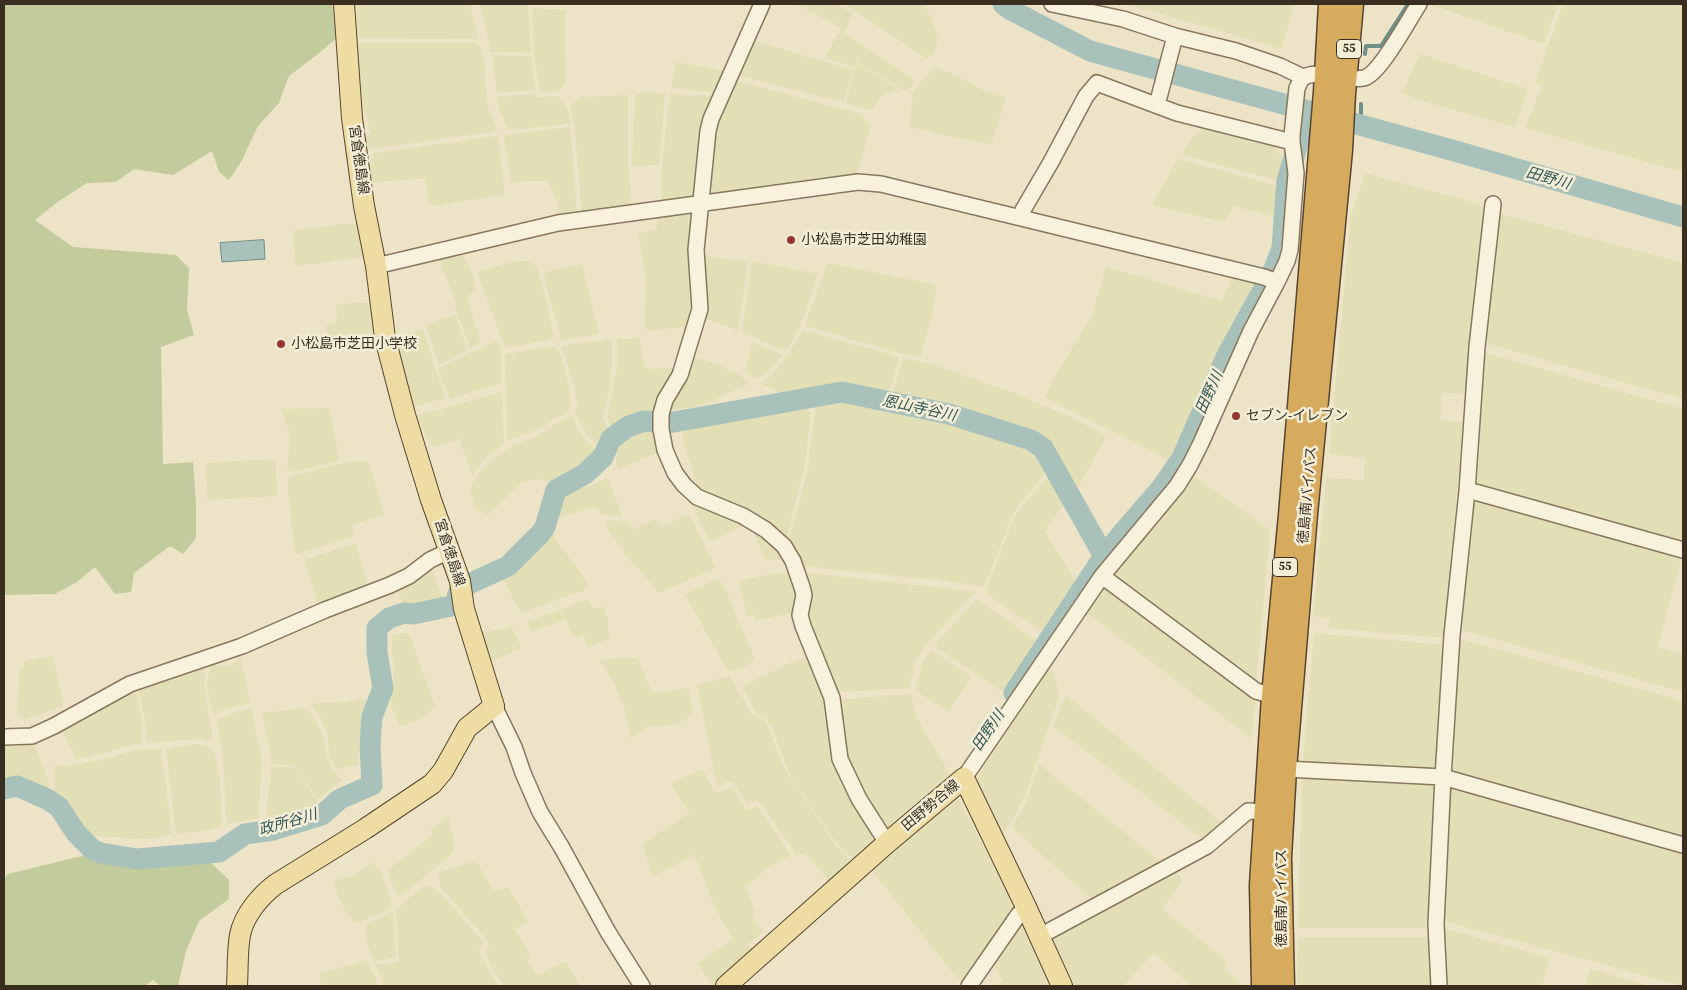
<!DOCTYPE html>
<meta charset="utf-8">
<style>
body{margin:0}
#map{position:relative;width:1687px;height:990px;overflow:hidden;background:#ede4c7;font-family:"Source Serif 4",serif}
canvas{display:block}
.frame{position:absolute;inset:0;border:5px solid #392e20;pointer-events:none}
</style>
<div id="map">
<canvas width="1687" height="990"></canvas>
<div class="frame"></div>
</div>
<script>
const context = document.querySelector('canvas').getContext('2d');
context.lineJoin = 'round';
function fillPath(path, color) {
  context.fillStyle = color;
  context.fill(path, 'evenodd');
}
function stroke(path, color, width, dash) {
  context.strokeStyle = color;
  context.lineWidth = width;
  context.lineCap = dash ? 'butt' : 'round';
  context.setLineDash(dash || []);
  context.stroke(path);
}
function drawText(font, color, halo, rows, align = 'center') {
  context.font = font + ' "Source Serif 4","Noto Sans JP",serif';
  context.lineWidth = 5;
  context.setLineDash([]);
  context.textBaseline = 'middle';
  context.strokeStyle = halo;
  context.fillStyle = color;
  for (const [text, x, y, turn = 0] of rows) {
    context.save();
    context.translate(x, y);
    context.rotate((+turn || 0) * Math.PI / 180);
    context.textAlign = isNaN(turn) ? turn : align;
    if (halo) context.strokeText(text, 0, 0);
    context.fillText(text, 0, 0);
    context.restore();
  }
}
fillPath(new Path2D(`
 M351,4H470L478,39L355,38Z
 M480,4H528L531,53L491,52Z
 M797,4H837L853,14L844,33L915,80L911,87L905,91L855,61L853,67L825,58L841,28Z
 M844,4H925L937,34V45L933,54L927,59Z
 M1127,4H1294L1282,49Z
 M1429,4H1558L1544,44Z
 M1563,4H1683V172L1525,128L1542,86L1535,83Z
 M532,8L565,10L566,82L560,91L540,93L534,55Z
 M754,41L853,70L844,102L742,76L741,71Z
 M354,43H479L484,59L485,85L488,107L498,131L363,150L360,138L371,135L365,112H357L361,80L355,65Z
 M1420,54L1528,89L1515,127L1415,99L1402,92Z
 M492,55L531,56L535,90L497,93Z
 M676,62L725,71L717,93L671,88Z
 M856,63L902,91L885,93L878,100L873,111L846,103Z
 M934,66L971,83L986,92L1006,98L991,145L909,127L913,92Z
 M736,81L861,114L871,126L856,178L707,197L713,129Z
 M648,92L665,94L659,165L632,167L635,94Z
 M535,94L536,97L559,96L568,112L571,124L508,130L499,108L497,97Z
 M670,94L712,96L713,103L695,197L662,202L661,175Z
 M628,95V165L631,205L582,214L575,130L571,105L581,97Z
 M570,127L577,212L555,217L558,204L548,181L511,182L504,135Z
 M1203,128L1272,146L1277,150L1284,160V182L1182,155L1196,132Z
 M498,136L505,195L429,206L425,178L369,183L366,171L372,163L373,153Z
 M1178,159L1282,187L1279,218L1234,206L1225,222L1152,205Z
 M1365,173L1479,204L1484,210L1465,394L1442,393L1440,420L1463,422L1444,638L1329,628L1330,619L1313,616L1326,478L1364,480L1365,458L1329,454L1351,215Z
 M694,209L689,265L694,312L690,326L647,331L644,321L646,279L638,233L657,230V213Z
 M1501,214L1683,263V399L1489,344L1485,338L1497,216Z
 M362,222L367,257L295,266L293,234L294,230Z
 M462,253L474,277L475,290L467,297L481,343L470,347L455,308L456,302L439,260Z
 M702,255L748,262L738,330L703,318Z
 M529,261L537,267L547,303L554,339L505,348L477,272L512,262Z
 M752,261L818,274L800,327L786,351L742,333Z
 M827,263L937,285L932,314L921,356L899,353L805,326Z
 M582,264L599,334L561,340L543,273L556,269Z
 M1106,267L1222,301L1232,276L1261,285L1243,314L1230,337L1192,423L1173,462L1045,398L1055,376L1092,316Z
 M375,302L379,333L328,337L326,325L337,322L336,304Z
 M455,314L467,350L439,365L426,325Z
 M423,329L445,398L413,407L391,338Z
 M803,330L899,357L889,394L839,384L822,385L785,394L760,384L773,373L788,355Z
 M640,338L645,369L676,368L656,413L642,415L626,420L614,429L610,424L607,417L617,368V339Z
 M612,339V365L608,397L603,417L606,426L612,432L602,450L587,435L575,413L577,405L574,387L562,346Z
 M497,340L501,353V383L450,399L438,369Z
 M752,342L783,355L770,370L756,379L745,372Z
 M555,346L561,357L569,386L571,403L569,411L538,429L510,440L507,439L505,354Z
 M1482,352L1683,409V547L1475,488L1471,481Z
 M694,358L712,362L733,371L750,383L712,401L694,407L669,410L675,394L686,377Z
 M903,358L931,364L1017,394L1076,420L1106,436L1078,488L1073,485L1058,457L1047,442L1030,430L968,410L893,393Z
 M501,392L504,443L485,458L472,475L459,439L432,447L416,416Z
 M831,396H844L969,421L1025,441L1034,445L1040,450L1049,469L1017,507L1011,518L984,587L939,580L801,566L790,545V538L808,469L817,399Z
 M799,403L811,413L804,470L785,542L698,493L693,471L683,442L684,426L713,419Z
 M329,408L340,461L291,472L287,469L289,450V432L281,409Z
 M571,415L584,439L599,453L578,470L561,480L550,481L534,479L521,483L488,515L476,509L470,489L478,474L496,456L514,445L538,435Z
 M641,426L650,427L658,431L659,452L619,469L616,464L617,453L620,445L628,434Z
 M275,459L277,496L207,500L205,463Z
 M349,462H369L384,515L353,525L354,536L295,555L287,477Z
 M1051,473L1067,501L1047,527L1046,533L1078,586L1047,634L985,593L1014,518L1021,508Z
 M1194,476L1270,530L1256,686L1111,577L1129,553L1175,502Z
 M608,477L622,516L603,515L595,507L569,514L556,520L562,498L570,490L588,487Z
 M1474,497L1682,556L1658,647L1683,654V692L1459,629L1469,500Z
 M695,501L755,528L785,558L767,561L752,530L743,526L710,542L691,504Z
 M689,513L716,568L659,593L638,568L630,561L604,523L609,520L625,521L635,529L655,519L662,527Z
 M552,534L589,585L587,589L521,613L502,578Z
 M356,543L368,589L319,607L304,560Z
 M431,568L444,603L428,605L404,606L398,591L401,590V587Z
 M800,572L976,592L941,628L924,648L915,663L909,688L837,692L808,630Z
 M777,573H791L797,590L798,611L755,621L754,615L747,616L739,584L741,580Z
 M718,578L724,586L755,660L739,670H727L685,594Z
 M1106,583L1256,695L1251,738L1086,612Z
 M588,599L592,608L604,607L608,622L609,639L588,647L583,635L573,638L566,619L532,632L526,622Z
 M977,599L1041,644L1007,695L937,648L936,642Z
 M512,627L521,648L489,663L482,633Z
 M409,633L435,706L423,718L400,727L391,705L390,691L394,679V669L391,638L395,634Z
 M1314,633L1445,645L1435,773L1303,764Z
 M1457,638L1683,701V840L1449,774Z
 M931,650L972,677L948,712L915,690L923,661Z
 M808,655L825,689L832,740L880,840L856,861L838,844L825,827L791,776L785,763L772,727L766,718L755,712L742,686Z
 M53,656L64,706L23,720L17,715L19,671L27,660Z
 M241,658L250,703L235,706L213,714L207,689L208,675L211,664L222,667L233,665Z
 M618,658H638L653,694L689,687L693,716L675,724L662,726H654L645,728L631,739L623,704L614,683L600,660Z
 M205,664L204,686L211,725L212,741L196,739L147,743L145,721L138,686Z
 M1051,666L1060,694L1024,798L1001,839L977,784L978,776Z
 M729,676L752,714L764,720L768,727L783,766L823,827L835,845L854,864L831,884L812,860L806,855L796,854L761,803L755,801L747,804L734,783L729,781L717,786L697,685Z
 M135,689L142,721V744L126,746L101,754L77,759L57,721Z
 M911,694L917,718L953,780L887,835L844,759L836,700Z
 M1066,695L1224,824L1206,841L1053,726Z
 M363,699L371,700L363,719L360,734L358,765L336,769L330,757L327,733L320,717L311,705L317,703H339Z
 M251,708L262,759L258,818L227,824L223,762L217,720L235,712Z
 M298,708L308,710L315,720L323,735L327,758L332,770L342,780L318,799L293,765L271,764L270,750L262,714L264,712L286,711Z
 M4,741L33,742L45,770L49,783L48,798L18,785L4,787Z
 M200,744L207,746L214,751L219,773L222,824L216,829L176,834L166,749Z
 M134,750H161L172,834L156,838L138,839L96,836L86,832L68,805L55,793L54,766H67L110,758Z
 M1039,764L1164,864L1094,901L1012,828L1027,800Z
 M271,767H293L317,800V808L267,821L268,800Z
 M703,769L715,794L729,787L733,788L746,811L756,806L760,809L791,856L769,867L745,887L756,912L752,917L763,932L748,944L756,953L717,986H713L698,964L733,939L714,906L695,855L653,876L642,844L689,813L685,804L681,801L671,783Z
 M1302,778L1434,782L1428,928H1298Z
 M1450,782L1683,849V986L1444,921L1442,919Z
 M954,794L958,798L1017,910L965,985L952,972L870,868Z
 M449,816L454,844V848L450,856L402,895L397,896L387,871L432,835L430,830Z
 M476,861L494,891L508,887L528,921L515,929L531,956L526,960L537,975L566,961L580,986H503L485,954V950L490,943L446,893L440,888L439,872Z
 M374,862L382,873L392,905L384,912L356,923L348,915L338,897L334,881L352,876Z
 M1173,870L1183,879L1162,909L1228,962L1224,968L1243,986H1192L1154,953L1123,986H1068L1048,940Z
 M427,886L434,889L443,896L485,944L478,948L479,953L498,986H383L381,976L375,965L399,962L396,909L421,888Z
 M393,911L396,958L374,961L367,944L365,931L367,924Z
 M1021,919L1050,986H997L1003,981L992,961Z
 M1446,929L1550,958L1542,986H1443L1442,931Z
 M1299,937H1431L1432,986H1298L1297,961Z
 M366,960L375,978L377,986H321L319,974Z
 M1590,969L1649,986H1585Z`), '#e2deb5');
fillPath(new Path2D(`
 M4,4H332L338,37L318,54L289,76L279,103L258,126L241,162L229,180L219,172L212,151L173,175L134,169L116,182L87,183L59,201L35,220L73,247L176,255L189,268L187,310L194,335L161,347L163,464L193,462L196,504V538L183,554L170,546L134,573L131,592L115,594L95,567L77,582L55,594L4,595Z
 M82,856L137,863L204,856L229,880V899L199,921L186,951L178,986H160L153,980L144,986H4V878L8,874Z`), '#c2cb9b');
const water = new Path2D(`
 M264,240L265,259L222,262L220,243Z`);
fillPath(water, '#a8c1bb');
stroke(water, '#6f8f8a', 1);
stroke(new Path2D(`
 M1365,54L1366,46H1381L1408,4
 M1361,125V104`), '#6f8f8a', 4);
stroke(new Path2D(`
 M1003,4L1011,10L1090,51L1455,151L1683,217
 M469,584L508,566L540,534L545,527L556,490L585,474L603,457L611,439L627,427L644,421L668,423L842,392L949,414L1031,440L1043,448L1104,556
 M1014,693L1104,556L1124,531L1162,487L1182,458L1228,353L1263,290L1274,269L1282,248L1287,181L1297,147L1306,110
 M4,789L17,786L47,799L59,807L76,833L93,850L101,853L137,859L219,852L245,834L273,830L322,815L340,799L372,785L370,745L372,717L383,688L377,653V628L389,618L404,613L413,614L456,605L458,593`), '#a8c1bb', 21);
const minor = new Path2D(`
 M762,4L711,119L708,131L696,250L700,309L680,375L665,400L661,414V429L665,450L675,473L684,485L697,497L743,516L766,530L784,546L793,561L802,587L804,595L800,615L803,626L832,698L840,759L859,799L887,843
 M1052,4L1123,19L1175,36L1236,51L1280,66L1303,77
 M1157,105L1175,36
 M1022,218L1023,210L1051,162L1086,96L1097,83L1177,113L1292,142
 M376,266L558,223L858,182L881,184L1264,277L1277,282
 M1467,491L1475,492L1683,550
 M1102,576L1256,691L1273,696
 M494,706L514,747L523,773L540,812L562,848L608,932L642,986
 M4,737L32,736L54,726L130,684L242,646L325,610L390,585L409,576L430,560L449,551
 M1285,769L1443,777L1683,845
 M964,778L1102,576L1177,486L1190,465L1201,443L1251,331L1277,282L1287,261L1290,250L1296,173L1292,142V135L1297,88C1299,85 1300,80 1303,78C1315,68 1347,82 1364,78C1380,74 1409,19 1419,4
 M1040,936L1207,846L1248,811L1266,812
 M969,986L1019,914L1027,909
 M1439,986L1436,924L1443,777L1452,635L1467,491L1477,347L1493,204`);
const major = new Path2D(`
 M237,986C238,969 237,952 240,935C244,915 260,896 276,884L365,829L432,784L443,771L467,728L494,706L464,609L460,581L431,500L405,415L385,338L376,266L364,206L352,118L344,4
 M726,986L887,843L964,778L1027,909L1062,986`);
const highway = new Path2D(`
 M1263,986L1261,885L1273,696L1290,515L1325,92L1330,4
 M1283,986L1280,858L1285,769L1306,514L1341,150L1344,94L1352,4`);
stroke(minor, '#88775d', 18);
stroke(major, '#564531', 22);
stroke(highway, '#564531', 25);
stroke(minor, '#f8f1db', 15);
stroke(major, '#eedca2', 20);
stroke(highway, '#d7ab5d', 22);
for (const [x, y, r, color] of [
 [791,240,5,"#943730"],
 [281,344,5,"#943730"],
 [1236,416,5,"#943730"]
]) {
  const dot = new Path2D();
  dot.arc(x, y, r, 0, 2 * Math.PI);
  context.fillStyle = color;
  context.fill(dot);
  stroke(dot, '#f4eed7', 2);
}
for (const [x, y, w] of [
 [1349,49,25],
 [1285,567,25]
]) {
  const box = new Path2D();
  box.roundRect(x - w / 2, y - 9.5, w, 19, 4);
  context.fillStyle = '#f4eed7';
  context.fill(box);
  stroke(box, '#392e20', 1);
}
drawText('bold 12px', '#392e20', null, [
 ["55",1349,49],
 ["55",1285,567]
]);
drawText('14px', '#392e20', '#f4eed7', [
 ["宮倉徳島線",358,160,82],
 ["徳島南バイパス",1308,495,-85],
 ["宮倉徳島線",449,553,72],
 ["田野勢合線",931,806,-40],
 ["徳島南バイパス",1282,898,-90]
]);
drawText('14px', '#392e20', '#f4eed7', [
 ["小松島市芝田幼稚園",801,240],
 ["小松島市芝田小学校",291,344],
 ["セブン-イレブン",1246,416]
], 'left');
drawText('italic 15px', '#305758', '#f4eed7', [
 ["田野川",1548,179,16],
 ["田野川",1210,393,-66],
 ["恩山寺谷川",919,409,12],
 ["田野川",989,731,-56],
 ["政所谷川",288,823,-16]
]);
</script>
